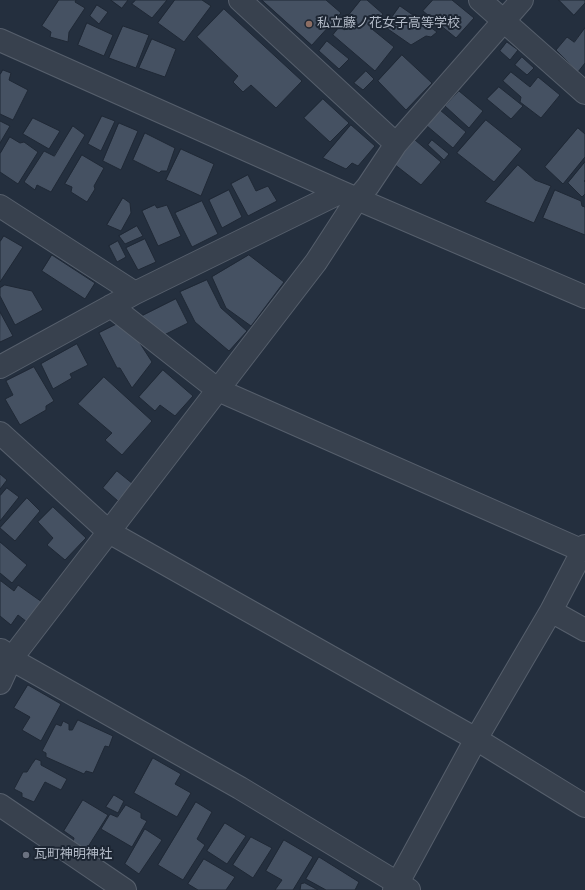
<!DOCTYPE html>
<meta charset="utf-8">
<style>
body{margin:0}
canvas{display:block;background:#242f3e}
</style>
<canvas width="585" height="890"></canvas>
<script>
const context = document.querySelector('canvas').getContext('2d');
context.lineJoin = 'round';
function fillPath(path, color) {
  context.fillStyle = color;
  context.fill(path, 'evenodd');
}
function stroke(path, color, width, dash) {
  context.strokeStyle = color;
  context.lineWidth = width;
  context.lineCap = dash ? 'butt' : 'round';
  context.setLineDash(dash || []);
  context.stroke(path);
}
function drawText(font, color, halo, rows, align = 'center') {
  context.font = font + ' "Nunito Sans","Noto Sans JP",sans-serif';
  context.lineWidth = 4;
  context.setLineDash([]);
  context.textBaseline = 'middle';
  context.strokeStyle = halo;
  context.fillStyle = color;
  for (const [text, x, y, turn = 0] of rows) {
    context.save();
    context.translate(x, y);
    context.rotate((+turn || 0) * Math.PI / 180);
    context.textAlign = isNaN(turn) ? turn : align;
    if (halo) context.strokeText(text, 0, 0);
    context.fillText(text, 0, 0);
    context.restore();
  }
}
const building = new Path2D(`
 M59,0H76L75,2L85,8L69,32L68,42L50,37L51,32L42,26Z
 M111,0H128L122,8Z
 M136,0H167L152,18L132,4Z
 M175,0H202L211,6L184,42L158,23Z
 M262,0H326L341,13L312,45Z
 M361,0H367L383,14L372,29L394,47L375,71L333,35Z
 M433,0H452L474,18L456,38L423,11Z
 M559,0H585V3L574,15Z
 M97,5L108,12L99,24L90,16Z
 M400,6L437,32L431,37L426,36L411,45L385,27Z
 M224,9L302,81L276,108L251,85L243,92L233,82L238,76L197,37Z
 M87,23L113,35L104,56L78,45Z
 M123,26L149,35L136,68L109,58Z
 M585,28V63L578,72L556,50L567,37L574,42Z
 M152,39L176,49L165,77L139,68Z
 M327,41L349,59L339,69L319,51Z
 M507,42L518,50L510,60L500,51Z
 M402,55L432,83L406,110L378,81Z
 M522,57L534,68L527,75L515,65Z
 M3,70L11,73L9,80L28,90L13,120L0,114V75Z
 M366,71L374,79L363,90L354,83Z
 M511,72L530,87L538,77L560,95L541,118L520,102L521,97L503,81Z
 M499,87L523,106L511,119L487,99Z
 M459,91L483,111L469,128L445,106Z
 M323,99L349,123L330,142L304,118Z
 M440,110L466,132L453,148L427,126Z
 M102,116L115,121L101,151L88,144Z
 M33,118L60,131L49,149L23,134Z
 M486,120L522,149L494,182L457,153Z
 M0,121L10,126L0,143Z
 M119,123L138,131L121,170L103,161Z
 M351,125L375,146L358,166L352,163L346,169L323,158Z
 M73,126L85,135L51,192L37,185L35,190L24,182L44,151L54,156Z
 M578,128L585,134V157L563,184L545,167Z
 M145,133L175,148L167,171H161L159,173L133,160Z
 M10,137L20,143L24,142L38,152L18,184L0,172V154Z
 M415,140L441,162L421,185L394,164Z
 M432,140L449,154L444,160L428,145Z
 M181,149L214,164L201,196L166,180Z
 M82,155L104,168L94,186L95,189L87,202L71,192L72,187L65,184Z
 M585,162V180L584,181L585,182V194L582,197L568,183Z
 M518,165L535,180L551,186L534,223L485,202Z
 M248,175L256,191L268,186L277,201L248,216L231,184Z
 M229,190L242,217L222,228L209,200Z
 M555,190L581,201L582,206L585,207V235L543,218Z
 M123,198L130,203L131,213L121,231L107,225Z
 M202,201L218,234L192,247L175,213Z
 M155,205L157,208L167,205L181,236L158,246L142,211Z
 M137,226L143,236L125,244L119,236Z
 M4,236L23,247L0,282V242Z
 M145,239L156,262L138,270L126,248Z
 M118,241L126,257L117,262L109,246Z
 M52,255L95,283L85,299L42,271Z
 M249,255L284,282L251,326L226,308L212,277Z
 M207,280L221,308L247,331L229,351L195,322L180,292Z
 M5,285L32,291L43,310L15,325L0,296V288Z
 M176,299L188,323L158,338L142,316Z
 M0,312L13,336L0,342Z
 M125,320L152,362L132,388L120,368H117L99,333Z
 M77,344L88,365L70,374L72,378L53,389L41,364Z
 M34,367L54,401L46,406V410L20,425L5,399L13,395L6,381Z
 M163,370L193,396L175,416L160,405L155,411L139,397Z
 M104,377L152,421L122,455L105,440L112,433L78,404Z
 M117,471L133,484L118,501L103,488Z
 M0,474L7,480L0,489Z
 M7,488L19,497L0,521V496Z
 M27,498L40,511L15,541L0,528Z
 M53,507L86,538L65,560L47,545L53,538L38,522Z
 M0,542L27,565L12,583L0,573Z
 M1,581L14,591L18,585L42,602L27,622L18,615L11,625L0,616V582Z
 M28,685L61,704L41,741L22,730L30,717L14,708Z
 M78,720L113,736L109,747L105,746L93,773L86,771L84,774L46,757V753L42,751L56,724L61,726L63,721L69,724V730H72Z
 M153,758L181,774L175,784L191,793L177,817L134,793Z
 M36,759L41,761V765L67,779L61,790L45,782L34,802L22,797V793L14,789L23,772H27L32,764Z
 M114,795L124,801L118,813L106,807Z
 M83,800L108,815L86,850L73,842L74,838L64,831Z
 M196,802L212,812L197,839L205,845L183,880L158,865Z
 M126,805L141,813V818L147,821L132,847L101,829L110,814L117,817Z
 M225,823L246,836L227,864L207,851Z
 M145,829L162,840L139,874L125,864Z
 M251,837L272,848L253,878L233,865Z
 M284,840L313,857L293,890H275L282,880L266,871Z
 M319,857L359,882L355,890H326L306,879Z
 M204,859L235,877L226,890H198L188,884Z
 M305,883L318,890H300L301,884Z`);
fillPath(building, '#455162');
stroke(building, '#1f2835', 1);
const minor = new Path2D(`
 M240,0L396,144
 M480,0L585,93
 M0,40L341,192L585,297
 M0,206L135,293
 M111,306L218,390L583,551
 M0,367L135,293L341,192
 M0,433L109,532L476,739L585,806
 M551,611L585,630
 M1,650L11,659L240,788L409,890
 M0,683L11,659L316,262L357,199L368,186L396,144L522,0
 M0,805L125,890
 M394,890L476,739L551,611L585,546`);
stroke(minor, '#565f6c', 24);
stroke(minor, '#38414e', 22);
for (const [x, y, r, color] of [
 [309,24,4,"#8d6e63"],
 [26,855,4,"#6b7280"]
]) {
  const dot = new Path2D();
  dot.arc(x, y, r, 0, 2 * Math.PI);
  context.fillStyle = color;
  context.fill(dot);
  stroke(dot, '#1d2633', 1.5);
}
drawText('13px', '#b4bcc9', '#1d2633', [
 ["私立藤ノ花女子高等学校",317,24],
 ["瓦町神明神社",34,855]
], 'left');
</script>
